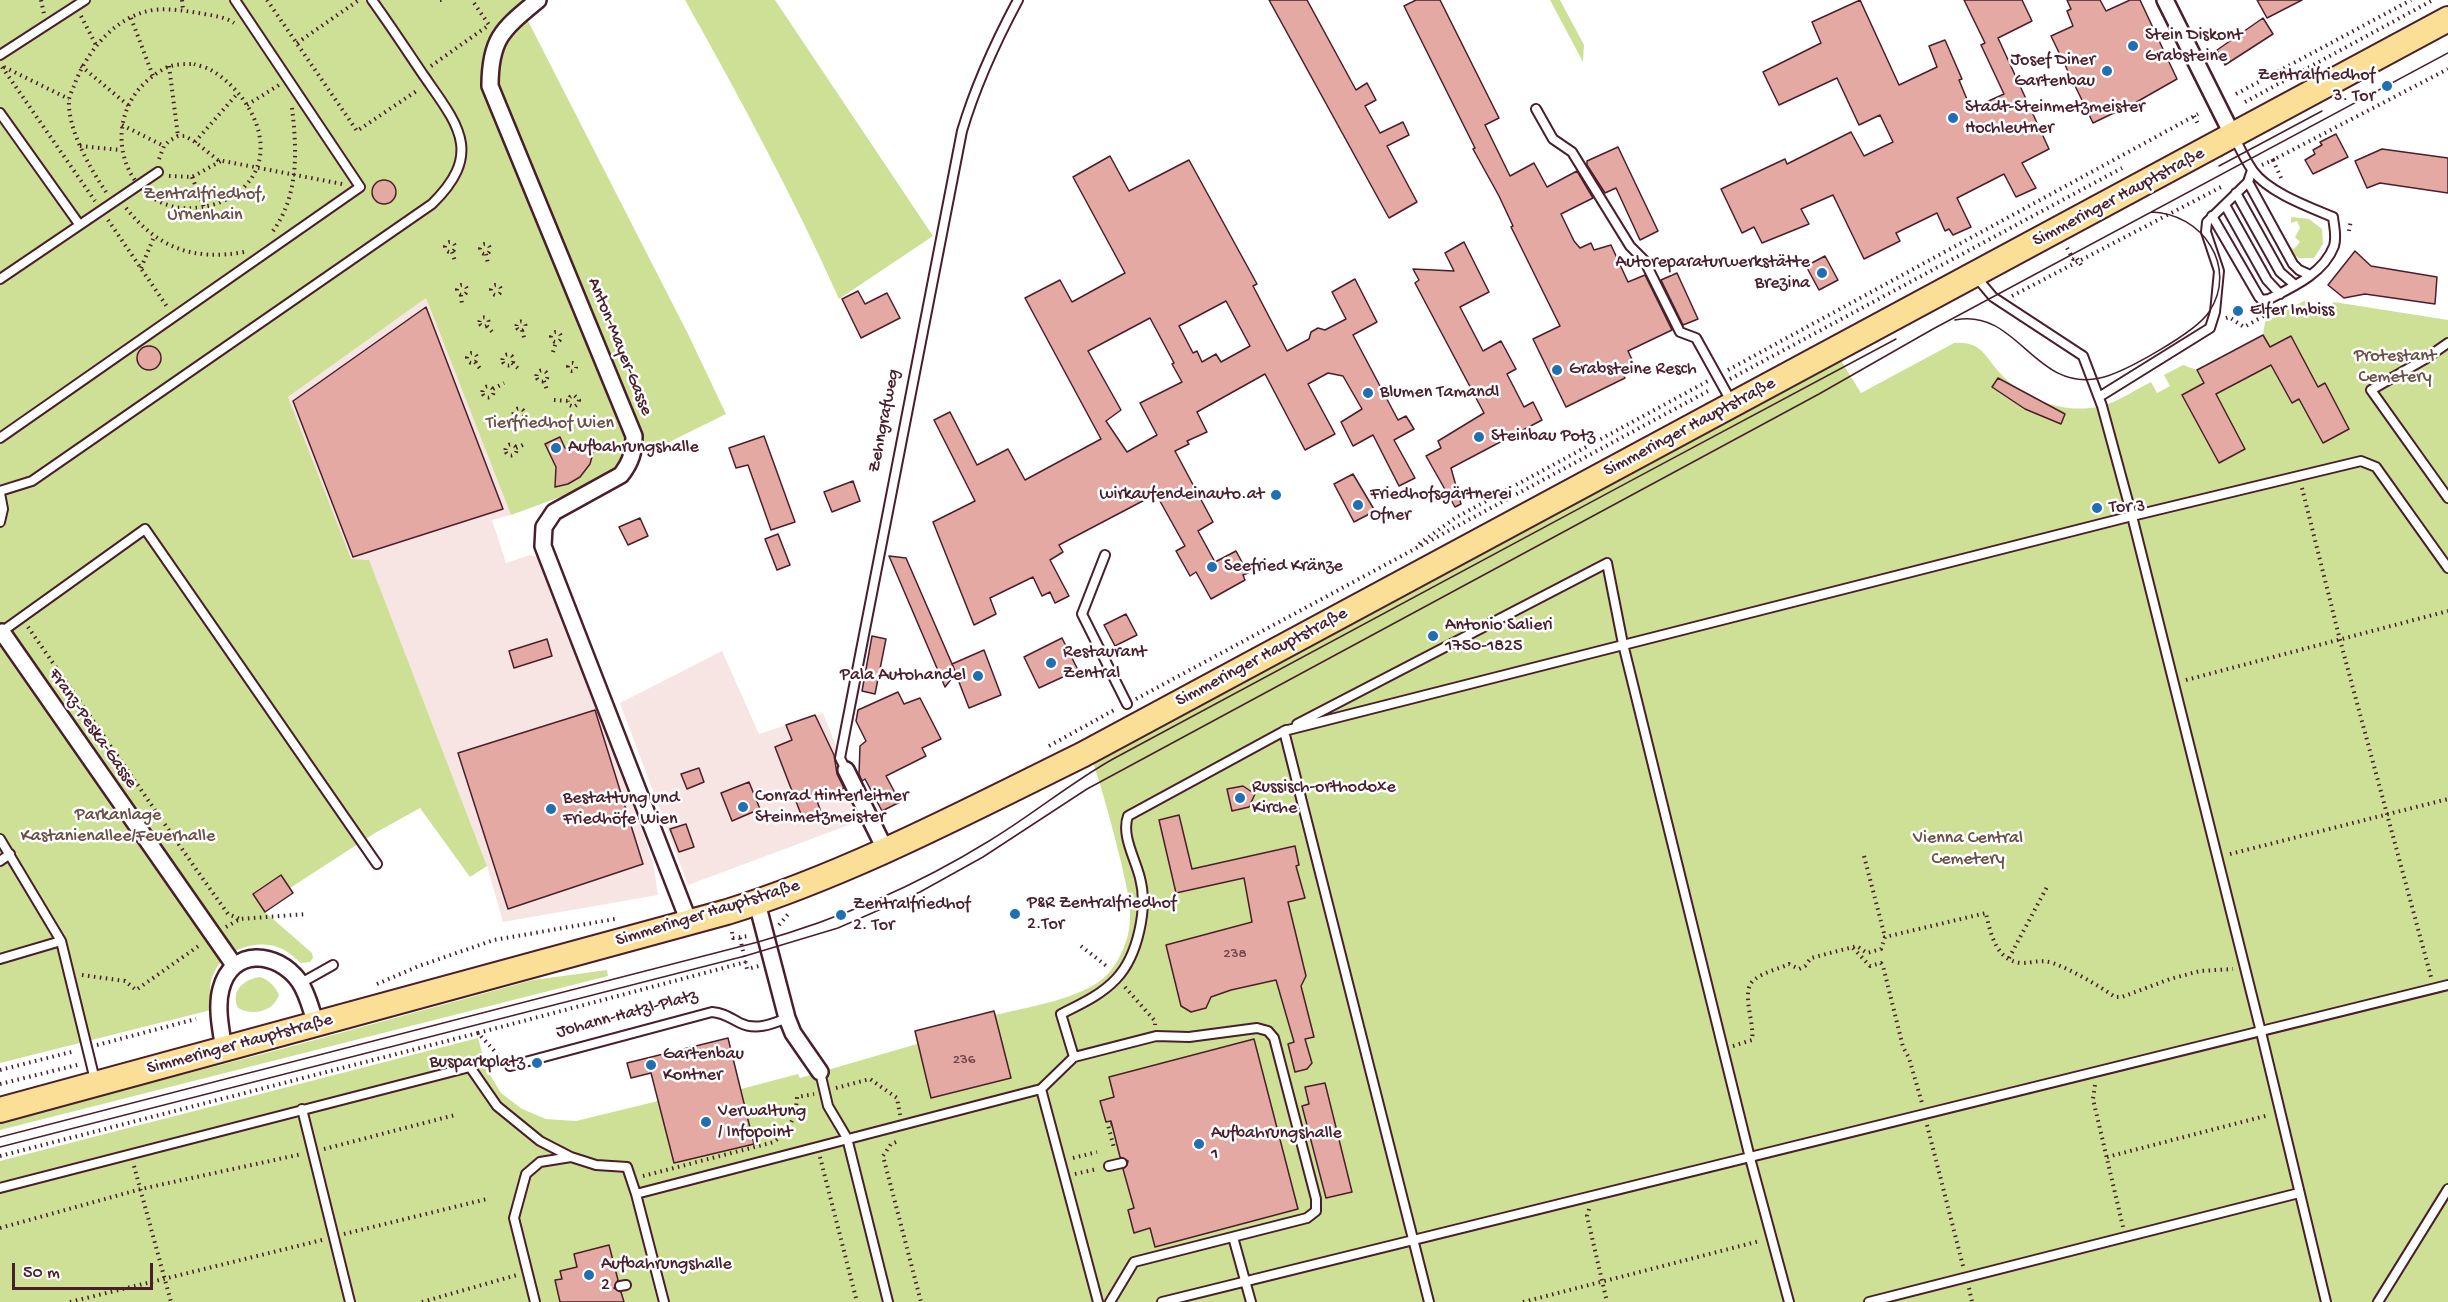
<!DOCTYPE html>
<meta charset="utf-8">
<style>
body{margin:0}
#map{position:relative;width:2448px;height:1302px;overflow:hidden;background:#fff;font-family:"Gochi Hand",sans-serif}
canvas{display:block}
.scale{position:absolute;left:12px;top:1263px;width:141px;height:27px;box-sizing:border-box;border:3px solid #4a1f2b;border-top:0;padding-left:8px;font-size:18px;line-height:21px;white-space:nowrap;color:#4a1f2b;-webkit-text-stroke:4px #fff;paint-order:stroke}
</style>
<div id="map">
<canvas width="2448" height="1302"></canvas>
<div class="scale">50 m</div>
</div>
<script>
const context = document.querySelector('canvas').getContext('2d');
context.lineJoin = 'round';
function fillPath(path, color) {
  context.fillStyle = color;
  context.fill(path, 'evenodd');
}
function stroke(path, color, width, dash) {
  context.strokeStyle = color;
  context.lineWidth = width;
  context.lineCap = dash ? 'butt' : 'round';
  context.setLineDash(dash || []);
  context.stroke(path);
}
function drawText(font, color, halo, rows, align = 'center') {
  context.font = font + ' "Gochi Hand",sans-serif';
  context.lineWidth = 5;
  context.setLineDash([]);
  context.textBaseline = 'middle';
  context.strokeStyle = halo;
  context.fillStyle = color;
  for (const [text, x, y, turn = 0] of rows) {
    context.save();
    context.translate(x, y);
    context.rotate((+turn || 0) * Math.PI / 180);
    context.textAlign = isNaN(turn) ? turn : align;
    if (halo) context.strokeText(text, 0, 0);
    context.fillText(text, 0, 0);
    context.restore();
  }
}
fillPath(new Path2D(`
 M426,298L511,515L492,520L506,563L530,555L538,557L600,714L653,862L658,895L503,922L487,866L369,561L351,560L288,397Z
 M722,651L759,734L823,713L865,819L688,885L620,703Z`), '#f7e5e3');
fillPath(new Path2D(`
 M0,0H526C495,25 483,41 483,83L629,444L621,463L611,473L566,495L511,515L426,298L288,397L351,559L369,560L487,866L470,877L420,808L375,833L290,888L281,875L253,894L265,912L312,953L313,958L310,962L301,963C295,958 289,952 282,949C260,938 228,948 216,969C208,981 210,996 211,1010L0,1063Z
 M685,0H775L933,236L839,299C793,196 740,98 685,0Z
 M1550,0H1560L1584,45L1583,62Z
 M526,17L688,334L726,414L647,453L494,75L506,39Z
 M2291,217L2309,219L2322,229L2323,244L2314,258H2299L2294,255L2289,246L2294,249L2300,242L2295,237L2300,228L2297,221L2291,223Z
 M2304,301L2318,314L2334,302L2448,320V1302H0V1161L478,1038L487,1070L501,1093L522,1109L546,1119L576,1121L658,1101L737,1077L741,1089L798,1074L800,1078L917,1044L915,1031L994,1011L996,1015C1027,1007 1074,1000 1100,981C1117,969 1129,941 1130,921C1131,901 1125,881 1121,862C1112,827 1104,794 1092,760L1840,359L1861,393L1954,343C1982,341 1984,356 2000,373C2024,400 2066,415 2101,406C2118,402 2135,390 2151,382L2157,393L2170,386L2164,375L2183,365L2197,370L2263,335L2265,322Z
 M607,970L608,976L0,1130V1122L278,1050L533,980Z
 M260,977C269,980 275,986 279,995C273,1012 253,1016 238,1008C230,991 244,979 260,977Z`), '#cde095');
const building = new Path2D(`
 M1269,0H1307L1356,90L1367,83L1376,100L1365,106L1380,133L1403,122L1409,135L1387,146L1417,202L1389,218Z
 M1416,0H1440L1499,118L1485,125L1510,176L1534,163L1547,187L1577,171L1593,198L1561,214L1574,241L1580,248L1591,243L1594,250L1611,245L1628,282L1645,275L1672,330L1628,351L1635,366L1622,372L1625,378L1566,407L1533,339L1560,326L1511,227L1513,226L1499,196L1473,149L1475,148L1404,6Z
 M1860,0L1899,85L1937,67L1929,46L1945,40L1962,79L1959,80L1971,109L2004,94L1981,45L1985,43L1964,0H2022L2032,21L1998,38L2049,149L2022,163L2036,188L2016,197L2004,174L1957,198L1971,227L1953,235L1949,229L1945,231L1937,213L1896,233L1900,241L1864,259L1833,195L1801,209L1809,224L1762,243L1754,227L1742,233L1721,189L1785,159L1787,164L1851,132L1864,156L1893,142L1880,115L1859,125L1837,78L1779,105L1763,72L1821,43L1812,22Z
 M2067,0H2100L2106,11L2130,0H2140L2177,79L2119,112L2118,111L2093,123L2051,36L2073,26L2067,11L2071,9Z
 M2257,0H2302L2267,18Z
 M2263,18L2273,34L2225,65L2217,50Z
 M2336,134L2348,157L2313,174L2305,160L2315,154L2313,150L2322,145L2320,142Z
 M1618,147L1658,231L1640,240L1616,188L1605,193L1587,165V161Z
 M2382,149L2448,158V193L2380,183L2367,188L2355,161Z
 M1110,156L1129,191L1189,160L1257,284L1253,286L1287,351L1309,339L1311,332L1318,328L1325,330L1346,319L1332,292L1355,279L1377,322L1353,335L1398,420L1406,416L1414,429L1394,440L1415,478L1399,486L1373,435L1353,446L1341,422L1362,409L1343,376L1328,373L1308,384L1335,434L1305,450L1265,374L1197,412L1207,432L1187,441L1189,444L1175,451L1213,522L1198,531L1215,562L1236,551L1248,573L1243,575L1245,580L1211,599L1196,572L1190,576L1176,551L1185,546L1156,494L1059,545L1063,552L1050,560L1069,596L1055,603L1050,592L1042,596L1033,577L990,598L996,614L974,625L933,522L975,501L934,420L950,412L977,465L1008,449L1025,480L1101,439L1025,298L1060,280L1072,302L1125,273L1073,177ZM1226,301L1250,346L1221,362L1216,354L1202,362L1197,351L1193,353L1179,326ZM1150,318L1174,363L1172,364L1182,382L1140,403L1157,435L1127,452L1106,421L1121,410L1088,351Z
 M372 192a12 12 0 1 1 24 0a12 12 0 1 1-24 0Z
 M1464,242L1489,292L1460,307L1483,351L1501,341L1516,369L1507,374L1524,407L1533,402L1542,420L1451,468L1461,504L1455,507L1426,456L1441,448L1438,441L1484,413L1415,283L1419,280L1413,269L1454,271L1445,253Z
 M2355,251L2371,266L2437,277L2435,304L2365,294L2344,298L2328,285Z
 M1825,256L1838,280L1819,290L1806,266Z
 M1677,273L1698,319L1683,325L1661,280Z
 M858,291L865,304L887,293L900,318L861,338L842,299Z
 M426,307L503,509L353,557L293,401Z
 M2263,335L2270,347L2291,336L2318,387L2325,383L2349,429L2323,443L2299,399L2292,403L2271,365L2216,394L2245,449L2219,463L2182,395L2204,383L2197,370Z
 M137 358a12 12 0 1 1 24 0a12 12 0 1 1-24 0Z
 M1998,378L2065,414L2061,424L2025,409L1992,387Z
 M764,436L795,522L771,530L748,465L736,468L729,448Z
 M560,437L565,448L594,449L590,464L580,477L568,484L555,487L556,467L545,444Z
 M1353,474L1375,511L1354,522L1334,484Z
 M853,481L860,501L832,512L824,492Z
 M640,518L648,536L628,545L619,527Z
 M778,534L790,565L777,570L765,539Z
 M889,556L906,558L956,673L945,687Z
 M1126,614L1137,635L1115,646L1104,625Z
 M872,636L886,639L875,694L862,691Z
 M1062,638L1078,670L1039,688L1024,657Z
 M547,639L552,656L514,668L509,651Z
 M984,650L1001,695L969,708L952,664Z
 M898,692L904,704L920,698L941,739L922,748L926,756L886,776L900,802L882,811L865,779L862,781L859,774L860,746L866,741L856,721L858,710Z
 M595,710L643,864L508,909L458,753Z
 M815,715L834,755L837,774L844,788L816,798L822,815L804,822L775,747L792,740L786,725Z
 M699,768L704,782L687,789L681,774Z
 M749,782L760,809L732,821L721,793Z
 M1243,786L1255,794L1249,807L1232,811L1227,789Z
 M1179,815L1192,869L1295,846L1299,865L1296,866L1305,898L1288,902L1306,976L1301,986L1314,1037L1305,1039L1312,1063L1307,1069L1295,1072L1288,1044L1294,1042L1276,980L1231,990L1211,997L1206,1008L1191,1012L1181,1006L1166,945L1252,922L1244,878L1176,893L1159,820Z
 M686,824L694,847L679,852L670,829Z
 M281,875L293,893L265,912L253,894Z
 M994,1011L1011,1078L931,1098L915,1031Z
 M728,1038L754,1144L674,1163L651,1073L631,1078L627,1063Z
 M1254,1039L1298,1209L1155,1247L1150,1228L1134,1233L1128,1210L1134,1208L1123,1169L1127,1165L1128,1161L1120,1157L1111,1121L1106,1122L1100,1101L1114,1097L1109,1077Z
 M1325,1083L1352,1192L1326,1198L1302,1106L1309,1104L1305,1087Z
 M609,1245L618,1280L614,1288L621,1292L624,1302H560L555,1280L562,1279L560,1271L577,1267L574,1254Z`);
fillPath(building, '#e3a9a2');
stroke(building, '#4a1f2b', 1.5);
const lane = new Path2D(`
 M0,55L85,0
 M1536,109L1553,139L1572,152L1630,246L1644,260L1680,332L1696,338L1731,401
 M0,113L79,224
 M2248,182L2293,264L2299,270L2310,275
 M2236,193L2280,272L2295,285
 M2225,205L2267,280L2280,294
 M2212,216L2259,297L2262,300L2269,299C2293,287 2324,273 2334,246C2337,236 2334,227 2333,217C2309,207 2268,192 2253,171C2246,161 2240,149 2235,138
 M1977,278L1993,297L2083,356L2102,406L2132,516L2361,461L2376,467L2448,568
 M0,279L158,172
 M2448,343L2425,359L2371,390L2448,498
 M2099,397L2210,328L2215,312L2219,271L2206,232L2207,222L2248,182L2252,170
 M0,438L360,187L235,0
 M0,491L32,481L432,204C484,153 458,125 424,76C407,51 390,25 372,0
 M0,493L3,509L0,522
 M1105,555L1082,614L1127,704
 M0,633L145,529L377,864
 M1297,724L1607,563L1623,644L1750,1158L1789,1302
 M1284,731L2132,516L2261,1032L2326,1302
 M1284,731L1429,1302
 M846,770L840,758L962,131C976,84 995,43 1018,0
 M0,839L61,941L95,1080
 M0,861L10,854
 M0,959L61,941
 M301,983L333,965
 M1074,1057L1061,1014C1081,1004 1101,995 1116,979C1138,956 1148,908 1140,878C1135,858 1121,835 1128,816L1286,730
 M510,1066L712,1012C724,1013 730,1018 740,1023C756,1031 772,1024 787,1018
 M820,1072L828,1106L847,1138L888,1302
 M302,1109L350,1302
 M1109,1166L1122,1163
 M0,1188L470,1067L497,1106L540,1141L571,1157
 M636,1194L1041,1089
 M1233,1237L1251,1302
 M620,1286L626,1285
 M535,1302L514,1218L526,1174L540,1162L571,1157L596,1165L627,1167L636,1194L664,1302
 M1098,1302L1041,1089L1074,1057L1156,1036L1189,1037L1257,1028L1268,1031L1274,1038L1316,1199V1211L1307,1218L1134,1262L1110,1302
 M1162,1302L2448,985
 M1869,1302L2299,1193
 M2378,1302L2448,1189`);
const street = new Path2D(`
 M538,0C503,29 490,38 490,86L634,436C634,452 631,462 621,475L554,512L544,527L543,546L689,922
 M2165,0L2233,136
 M2,632L234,965
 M846,770L886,851
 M757,903L787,1018L793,1033L820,1072
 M224,1049C221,1031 216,1007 221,989C232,947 277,951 299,981C308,994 311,1010 316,1024`);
const primary = new Path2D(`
 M0,1110L727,912C851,873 966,812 1082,755L2448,19`);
stroke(lane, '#4a1f2b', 12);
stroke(street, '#4a1f2b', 20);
stroke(primary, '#4a1f2b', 28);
stroke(new Path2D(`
 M41,0L44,14
 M182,0L183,10
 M267,0L357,131L418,90
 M440,0H442
 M81,16L96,45
 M131,18L153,76
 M297,43L359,0
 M194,64C199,66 206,67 211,70C249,92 280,148 246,185C236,197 217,205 202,207C128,220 94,126 148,80C154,75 163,68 171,66C178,64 186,64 194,64Z
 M81,66L129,106
 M169,66L178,136
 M431,66L489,25L472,0
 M2,67L95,201
 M4,67L69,99
 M2236,94L2411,0
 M2245,102L2433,0
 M247,105L279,85
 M2194,116L2199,126
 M122,125L164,146
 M195,142L237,94
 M80,146L121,150
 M159,159L164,146L169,141L178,136H185L195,142L218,160L342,184
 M2262,165L2273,160L2271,156
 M169,176L192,177L221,161
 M192,177L204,207
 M2281,178L2273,160L2448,69
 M106,192C90,168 67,129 69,99C70,95 72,90 74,86C86,52 115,16 153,10C170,8 187,11 204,14C215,16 225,17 234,23
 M126,208C158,248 193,261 244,252
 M108,220L168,308
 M273,231C299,195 297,150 292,108
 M2349,231L2351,220
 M445 247a5 5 0 1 1 10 0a5 5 0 1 1-10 0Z
 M480 249a5 5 0 1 1 10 0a5 5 0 1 1-10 0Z
 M2067,248L2073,259L2076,257L2081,265
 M452,252L455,261
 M486,254L488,264
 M141,268L154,237
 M457 290a5 5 0 1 1 10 0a5 5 0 1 1-10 0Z
 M491 290a5 5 0 1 1 10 0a5 5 0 1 1-10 0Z
 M461,295L462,305
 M2012,296L2223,186
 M479.5 322a4.5 4.5 0 1 1 9 0a4.5 4.5 0 1 1-9 0Z
 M2226,318L2229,317L2244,327L2269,313
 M516.5 326a4.5 4.5 0 1 1 9 0a4.5 4.5 0 1 1-9 0Z
 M487,326L494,334
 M522,330L525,341
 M551 337a5 5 0 1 1 10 0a5 5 0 1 1-10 0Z
 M553,352L556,342
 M467 358a5 5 0 1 1 10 0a5 5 0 1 1-10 0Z
 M502.5 360a5.5 5.5 0 1 1 11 0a5.5 5.5 0 1 1-11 0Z
 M475,362L481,370
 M512,363L520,370
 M568 367a4 4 0 1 1 8 0a4 4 0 1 1-8 0Z
 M1728,370L2198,114
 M536.5 376a5.5 5.5 0 1 1 11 0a5.5 5.5 0 1 1-11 0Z
 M1730,379L2122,168
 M544,381L547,390
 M482.5 392a5.5 5.5 0 1 1 11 0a5.5 5.5 0 1 1-11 0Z
 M493,389L504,383
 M554,400L568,401L570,397L574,395L579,400L578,404L574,407L569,405L568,401
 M513.5 414a5.5 5.5 0 1 1 11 0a5.5 5.5 0 1 1-11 0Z
 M520,420L522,429
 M588,426L595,427
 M505.5 450a5.5 5.5 0 1 1 11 0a5.5 5.5 0 1 1-11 0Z
 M516,448L525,444
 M2302,488L2340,640L2431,977
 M1419,544L1455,518L1708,381
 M28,627L198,872L228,914L240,919
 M2186,680L2448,611
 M1136,699L1710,390
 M1049,746L1116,709
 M2230,854L2448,799
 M1864,856L1885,937
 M779,925L789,913
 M226,927L240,919L307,914
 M732,932L733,938L749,936
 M740,938L747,969L759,966
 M1081,946L1109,968
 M1853,948L1870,966L1881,963L1883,966L1903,1047L1909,1058L1922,1103
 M2009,958L2048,885
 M82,975L125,981L136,990L200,945
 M377,984L419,966L494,940L615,919
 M1125,987L1155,1021V1025
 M478,1033L746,962
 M97,1045L196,1019
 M1733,1046L1752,1040C1755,1023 1740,991 1754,980C1763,972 1779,969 1789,964L1799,969L1805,966L1811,958L1857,946L1867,953L1881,949L1885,937L1986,913C1990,932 1996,961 2021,963C2033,963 2041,959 2053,963C2074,971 2096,984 2115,997H2122L2170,979L2200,971L2233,969
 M0,1070L75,1051
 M0,1084L81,1064
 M2095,1085L2093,1099L2123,1227
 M836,1088L870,1079L897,1098L900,1115
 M1112,1124L1108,1125L1114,1148
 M1927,1125L1963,1266
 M896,1142L891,1144L883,1156L921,1302
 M324,1149L455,1115
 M0,1156L478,1033L501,1058
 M820,1157L857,1302
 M2107,1157L2269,1115
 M1073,1158L1097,1152
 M134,1166L171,1302
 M1075,1174L1097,1169
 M643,1176L774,1142C790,1129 796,1117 797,1097L814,1094
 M1589,1209L1587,1216L1607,1302
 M0,1228L141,1189L302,1154
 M344,1234L487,1199
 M1969,1288L1972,1302
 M70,1302L322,1240
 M422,1302L517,1275
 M1523,1302L1760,1241`), '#4a1f2b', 4, [1.5, 4.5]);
stroke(lane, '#fff', 8);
stroke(street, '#fff', 15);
stroke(primary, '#fbdf96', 24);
stroke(new Path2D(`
 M2219,166L2322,111
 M1955,320C2017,307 2035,393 2100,378C2124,373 2196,332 2209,312C2239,267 2202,213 2151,212
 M0,1137L758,942C840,919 916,886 989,841C1031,816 1070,783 1113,759C1373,617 1635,479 1896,339
 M0,1147L745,956L838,928L920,892L983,857L1087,789L1819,394L1933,329L2448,53`), '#4a1f2b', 1.5);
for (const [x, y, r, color] of [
 [2133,46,6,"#1f6fb2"],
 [2107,71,6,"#1f6fb2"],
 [2387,86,6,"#1f6fb2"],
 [1953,118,6,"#1f6fb2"],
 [1822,273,6,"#1f6fb2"],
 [2238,311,6,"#1f6fb2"],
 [1557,370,6,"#1f6fb2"],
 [1368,393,6,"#1f6fb2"],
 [1479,437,6,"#1f6fb2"],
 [556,448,6,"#1f6fb2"],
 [1276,495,6,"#1f6fb2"],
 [1358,505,6,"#1f6fb2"],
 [2097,508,6,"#1f6fb2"],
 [1212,567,6,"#1f6fb2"],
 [1433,636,6,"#1f6fb2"],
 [1051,663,6,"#1f6fb2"],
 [978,676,6,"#1f6fb2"],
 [1240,798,6,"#1f6fb2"],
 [743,807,6,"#1f6fb2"],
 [551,809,6,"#1f6fb2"],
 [1015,914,6,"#1f6fb2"],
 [841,915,6,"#1f6fb2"],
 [537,1063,6,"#1f6fb2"],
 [651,1065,6,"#1f6fb2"],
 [706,1122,6,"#1f6fb2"],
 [1199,1144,6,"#1f6fb2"],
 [589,1275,6,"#1f6fb2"]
]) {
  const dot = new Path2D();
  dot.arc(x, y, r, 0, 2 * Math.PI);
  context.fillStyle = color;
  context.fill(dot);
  stroke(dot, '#fff', 2);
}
drawText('15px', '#704249', null, [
 ["238",1235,955],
 ["236",964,1061]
]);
drawText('18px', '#4a1f2b', '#fff', [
 ["Stein Diskont",2145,36],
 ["Grabsteine",2145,57],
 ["Josef Diner",2095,61,"right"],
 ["Gartenbau",2095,82,"right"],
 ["Zentralfriedhof",2375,76,"right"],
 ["3. Tor",2375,97,"right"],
 ["Stadt-Steinmetzmeister",1965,108],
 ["Hochleutner",1965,129],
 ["Autoreparaturwerkstätte",1810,263,"right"],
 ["Brezina",1810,284,"right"],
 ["Elfer Imbiss",2250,311],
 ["Grabsteine Resch",1569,370],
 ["Blumen Tamandl",1380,393],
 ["Steinbau Potz",1491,437],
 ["Aufbahrungshalle",568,448],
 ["wirkaufendeinauto.at",1264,495,"right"],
 ["Friedhofsgärtnerei",1370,495],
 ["Ofner",1370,516],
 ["Tor 3",2109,508],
 ["Seefried Kränze",1224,567],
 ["Antonio Salieri",1445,626],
 ["1750-1825",1445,647],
 ["Restaurant",1063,653],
 ["Zentral",1063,674],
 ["Pala Autohandel",966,676,"right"],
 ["Russisch-orthodoxe",1252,788],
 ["Kirche",1252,809],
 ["Conrad Hinterleitner",755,797],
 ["Steinmetzmeister",755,818],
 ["Bestattung und",563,799],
 ["Friedhöfe Wien",563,820],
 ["P&R Zentralfriedhof",1027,904],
 ["2.Tor",1027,925],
 ["Zentralfriedhof",853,905],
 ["2. Tor",853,926],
 ["Gartenbau",663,1055],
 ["Kontner",663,1076],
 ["Busparkplatz",525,1063,"right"],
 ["Verwaltung",718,1112],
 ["/ Infopoint",718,1133],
 ["Aufbahrungshalle",1211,1134],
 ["1",1211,1155],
 ["Aufbahrungshalle",601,1265],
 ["2",601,1286]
], 'left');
drawText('18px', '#6b4f46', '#fff', [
 ["Zentralfriedhof,",205,195],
 ["Urnenhain",205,216],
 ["Protestant",2395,357],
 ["Cemetery",2395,378],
 ["Tierfriedhof Wien",550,424],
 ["Parkanlage",118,816],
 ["Kastanienallee/Feuerhalle",118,837],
 ["Vienna Central",1968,839],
 ["Cemetery",1968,860]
]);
drawText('18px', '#4a1f2b', '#fff', [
 ["Simmeringer Hauptstraße",2119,198,-28],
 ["Anton-Mayer-Gasse",619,347,68],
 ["Zehngrafweg",885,421,-79],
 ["Simmeringer Hauptstraße",1690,428,-28],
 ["Simmeringer Hauptstraße",1262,658,-28],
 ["Franz-Peska-Gasse",92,729,55],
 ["Simmeringer Hauptstraße",708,914,-17],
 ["Johann-Hatzl-Platz",627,1015,-15],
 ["Simmeringer Hauptstraße",240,1045,-15]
]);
</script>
